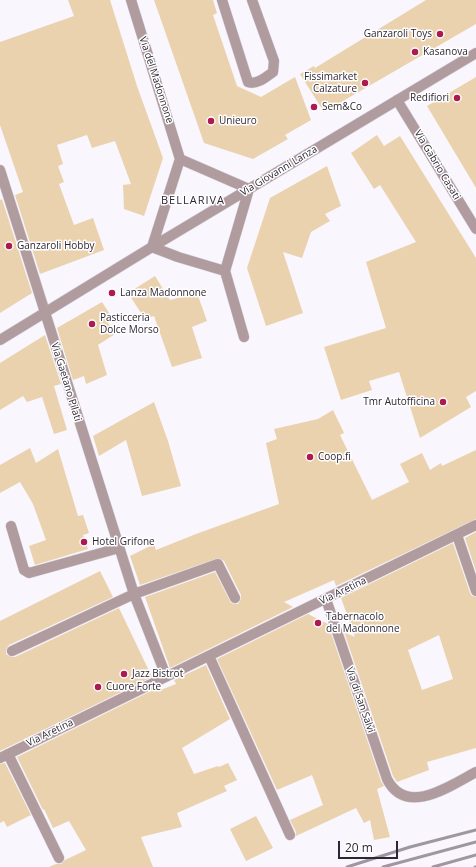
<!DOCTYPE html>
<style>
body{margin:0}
#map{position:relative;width:476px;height:867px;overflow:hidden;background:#f9f6fd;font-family:"Open Sans",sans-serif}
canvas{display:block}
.scale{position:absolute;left:338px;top:841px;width:60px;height:18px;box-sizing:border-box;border:2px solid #2d2633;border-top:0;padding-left:5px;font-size:12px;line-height:14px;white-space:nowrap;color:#2d2633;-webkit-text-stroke:3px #fff;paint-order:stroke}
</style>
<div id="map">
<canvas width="476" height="867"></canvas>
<div class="scale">20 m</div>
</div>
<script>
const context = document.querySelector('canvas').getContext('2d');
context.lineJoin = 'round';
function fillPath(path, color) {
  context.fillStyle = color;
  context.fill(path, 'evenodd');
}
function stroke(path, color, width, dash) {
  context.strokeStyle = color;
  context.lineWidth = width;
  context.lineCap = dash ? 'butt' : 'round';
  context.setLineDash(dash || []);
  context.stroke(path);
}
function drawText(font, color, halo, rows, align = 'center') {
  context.font = font + ' "Open Sans",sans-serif';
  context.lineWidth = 3;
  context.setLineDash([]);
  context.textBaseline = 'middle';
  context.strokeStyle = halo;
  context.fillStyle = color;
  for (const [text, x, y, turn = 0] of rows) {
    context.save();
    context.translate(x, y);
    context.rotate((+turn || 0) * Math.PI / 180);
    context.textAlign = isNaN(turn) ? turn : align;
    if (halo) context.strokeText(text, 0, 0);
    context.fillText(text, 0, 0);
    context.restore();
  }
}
fillPath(new Path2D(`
 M68,0H110L137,86L163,158L144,216L124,209L123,185L131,184L115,141L92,148L87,135L57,145L63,164L58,166L64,182L59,184L74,225L93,218L104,250L40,274L15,195L23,192L0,125V42L74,16Z
 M154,0H213L217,13L213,15L237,86L261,97L295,77L311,120L285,135L288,139L253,159L204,143Z
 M426,0H476V24L324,112L300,74L314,66L315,68Z
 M476,77V188L427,106Z
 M377,135L384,146L400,136L476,258V391L466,397L471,407L420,438L399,372L369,381L372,390L341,400L324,347L386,328L366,262L416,242L380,185L374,189L351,153Z
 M327,166L341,206L325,214L330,221L311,232L302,258L283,252L303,313L266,326L247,268L270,198Z
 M2,199L32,293L0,313V200Z
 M155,276L170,300L197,293L207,321L192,327L202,358L172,367L154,316L145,319L128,293Z
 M102,302L113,319L108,323L115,334L98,345L107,375L86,384L84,376L73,380L57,328Z
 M45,335L61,384L54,386L67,430L54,434L42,397L27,402L23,396L0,410V363Z
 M154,402L168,441L181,486L142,496L126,440L99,456L93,436Z
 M333,410L344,433L340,435L372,500L409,482L400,464L422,453L430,470L441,463L442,466L476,450V519L336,586L334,580L284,602L293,607L170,668L145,597L215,572L231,603L235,604H238L241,599V595L224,561L219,558L140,585L130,556L154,544L156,550L196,534L279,504L266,443L277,439L274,429L318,419Z
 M30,448L36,463L58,449L78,516L83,515L89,533L83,535L88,549L35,565L29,546L46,540L33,504L20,482L0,493V465Z
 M476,532V571L465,538Z
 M453,543L470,593L472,596L476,597V748L427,762L429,770L397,782L393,776L344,632L355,637L341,598ZM439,635L453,679L422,690L408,650Z
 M100,571L113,597L9,645L6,650V654L11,657H15L119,608L152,677L0,751V621Z
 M308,614L328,624L381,781L384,786L377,789L390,837L374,840L370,820L364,823L356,808L296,836V832L290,820L323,805L312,775L277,790L217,659Z
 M206,665L230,719L182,748L194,774L218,766L219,767L228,763L237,780L224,786L227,791L177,813L182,827L141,837L153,867H49L56,864H61L65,860L86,850L69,821L53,828L44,809L43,810L17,757L157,688L158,691L176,684L174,680Z
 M5,763L31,815L7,827L4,821L0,823V764Z
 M256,816L273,848L246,861L230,829Z`), '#ebd2ae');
const minor = new Path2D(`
 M131,0L180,159L152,247L178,257L225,271
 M222,0L248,82C257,85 266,77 273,72L274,61L252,0
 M397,100L476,229
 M180,159L249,189L225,271L244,337
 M0,170L134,594L166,676
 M0,340L152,247L476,53
 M11,526L24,570L29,573L119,548
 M457,535L476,591
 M326,599L387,779C406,817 450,786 476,772
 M12,651L134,594L218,564L235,598
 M209,656L290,835
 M8,754L59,858
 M0,758L476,525`);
stroke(minor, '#d4d1d9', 11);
stroke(minor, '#b09b9f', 10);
stroke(new Path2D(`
 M347,867L410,847L476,830
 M383,867L476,842
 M433,867L476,855
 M475,867H476`), '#9c97a1', 3);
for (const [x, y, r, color] of [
 [440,34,4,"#ac1a50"],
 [415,52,4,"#ac1a50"],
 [365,83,4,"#ac1a50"],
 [457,98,4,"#ac1a50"],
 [314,107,4,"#ac1a50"],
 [211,121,4,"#ac1a50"],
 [9,246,4,"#ac1a50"],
 [112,293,4,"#ac1a50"],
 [92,324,4,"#ac1a50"],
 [443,402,4,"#ac1a50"],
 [310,457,4,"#ac1a50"],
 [84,542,4,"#ac1a50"],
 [318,623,4,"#ac1a50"],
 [124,674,4,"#ac1a50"],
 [98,687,4,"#ac1a50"]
]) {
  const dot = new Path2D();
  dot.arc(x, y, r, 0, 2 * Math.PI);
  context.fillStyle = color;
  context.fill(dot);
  stroke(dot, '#fff', 1.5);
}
drawText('10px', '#2d2633', '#fff', [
 ["Ganzaroli Toys",432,34,"right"],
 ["Kasanova",423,52],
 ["Fissimarket",357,77,"right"],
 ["Calzature",357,89,"right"],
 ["Redifiori",449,98,"right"],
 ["Sem&Co",322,107],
 ["Unieuro",219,121],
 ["Ganzaroli Hobby",17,246],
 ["Lanza Madonnone",120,293],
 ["Pasticceria",100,318],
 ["Dolce Morso",100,330],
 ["Tmr Autofficina",435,402,"right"],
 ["Coop.fi",318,457],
 ["Hotel Grifone",92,542],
 ["Tabernacolo",326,617],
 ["del Madonnone",326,629],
 ["Jazz Bistrot",132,674],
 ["Cuore Forte",106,687]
], 'left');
drawText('10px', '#2d2633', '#fff', [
 ["Via del Madonnone",156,80,72],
 ["Via Gabrio Casati",437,165,59],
 ["Via Giovanni Lanza",279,171,-31],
 ["Via Gaetano Pilati",66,382,73],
 ["Via Aretina",343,591,-26],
 ["Via di San Salvi",360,700,71],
 ["Via Aretina",50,733,-26]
]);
context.letterSpacing = '1px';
drawText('11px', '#2d2633', '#fff', [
 ["BELLARIVA",193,201]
]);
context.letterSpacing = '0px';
</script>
